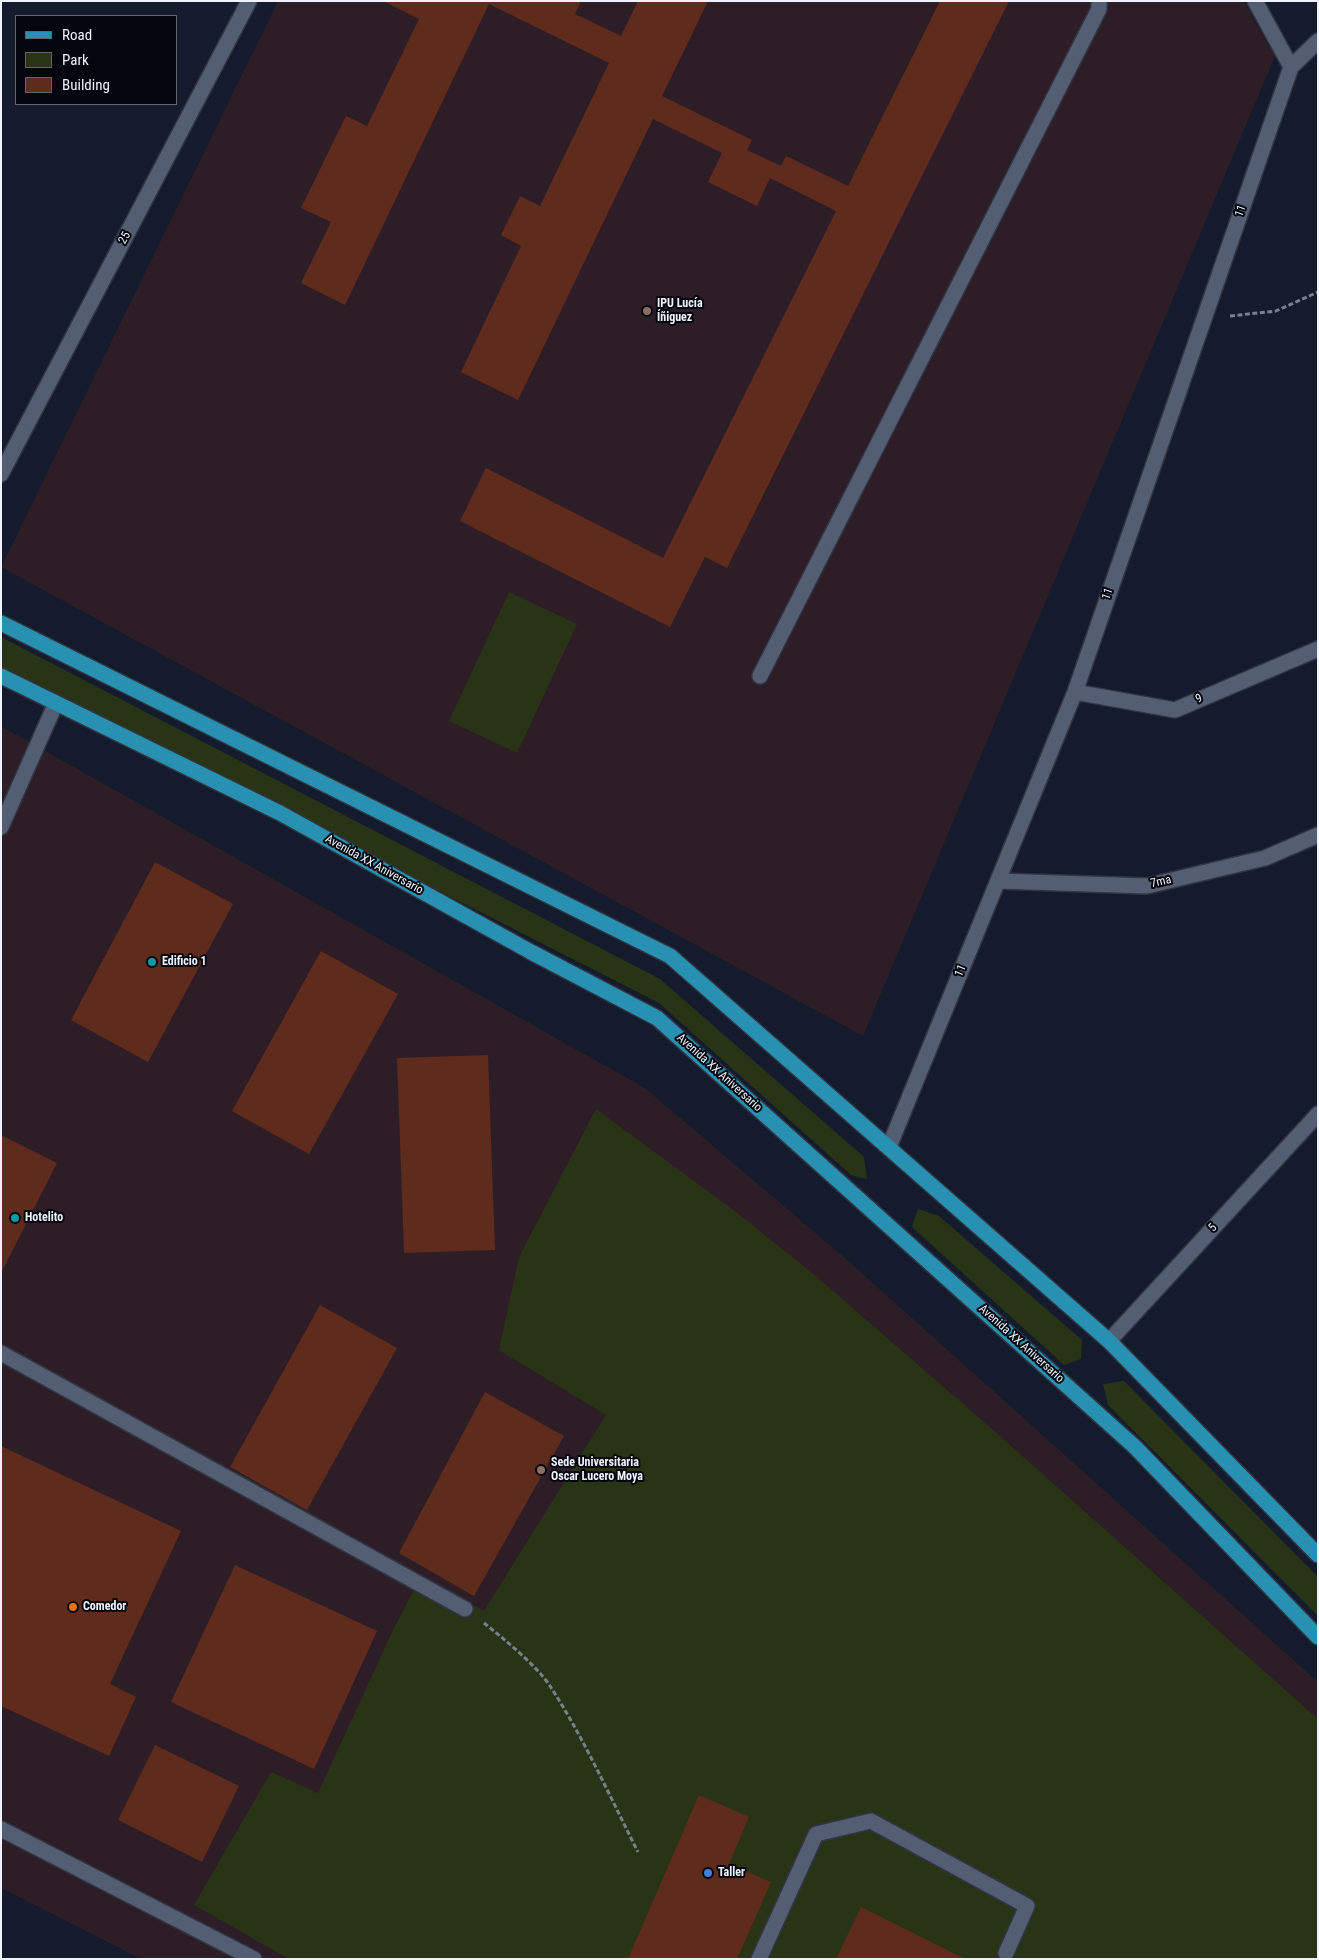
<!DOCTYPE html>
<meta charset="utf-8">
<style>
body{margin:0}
#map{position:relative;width:1319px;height:1960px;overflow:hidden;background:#131b2c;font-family:"Roboto Condensed",sans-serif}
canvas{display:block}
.frame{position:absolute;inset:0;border:2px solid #eef3fd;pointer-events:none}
.legend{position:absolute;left:15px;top:15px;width:162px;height:90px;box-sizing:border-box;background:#04060d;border:1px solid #62656d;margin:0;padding:6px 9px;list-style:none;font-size:15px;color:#eef3fd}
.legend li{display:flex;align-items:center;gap:10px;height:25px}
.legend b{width:25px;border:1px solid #62656d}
</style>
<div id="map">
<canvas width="1319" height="1960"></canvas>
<div class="frame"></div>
<ul class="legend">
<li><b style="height:6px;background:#2890b1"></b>Road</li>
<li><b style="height:14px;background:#293416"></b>Park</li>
<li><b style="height:14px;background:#5f2b1d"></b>Building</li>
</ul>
</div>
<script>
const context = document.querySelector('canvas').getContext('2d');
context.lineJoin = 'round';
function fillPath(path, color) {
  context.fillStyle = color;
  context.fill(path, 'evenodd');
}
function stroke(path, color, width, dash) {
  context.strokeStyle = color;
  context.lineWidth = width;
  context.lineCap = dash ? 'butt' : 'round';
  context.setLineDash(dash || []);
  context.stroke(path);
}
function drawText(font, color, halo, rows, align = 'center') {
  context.font = font + ' "Roboto Condensed",sans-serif';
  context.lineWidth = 4;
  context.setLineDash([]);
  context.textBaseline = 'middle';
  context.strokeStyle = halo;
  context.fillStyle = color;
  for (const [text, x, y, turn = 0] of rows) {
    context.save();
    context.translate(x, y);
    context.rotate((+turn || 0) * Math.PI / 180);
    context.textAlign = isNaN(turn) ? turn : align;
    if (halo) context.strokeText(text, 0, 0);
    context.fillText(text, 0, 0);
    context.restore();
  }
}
fillPath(new Path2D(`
 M278,1H1243L1275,56L863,1036L1,567Z
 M1,726L645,1088L845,1258L1318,1682V1959H141L1,1888Z`), '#2d1d26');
fillPath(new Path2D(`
 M509,592L577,624L517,753L449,721Z
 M1,637L660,979L864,1157L867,1179L851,1175L659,1003L1,668Z
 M596,1109L736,1212L817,1277L993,1430L1318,1719V1959H289L194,1905L271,1772L318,1793L393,1630L421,1576L484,1611L606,1415L499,1350L519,1257Z
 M918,1209L939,1216L1082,1340L1081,1359L1064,1365L912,1227Z
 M1124,1381L1318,1577V1616L1108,1405L1103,1384Z`), '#293416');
fillPath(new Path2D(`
 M383,1H581L575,14L621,36L638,1H708L662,96L752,140L747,150L781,166L786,156L848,186L940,1H1009L727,568L705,557L670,627L460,521L486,468L663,558L836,211L770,178L757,206L708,182L722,153L653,119L518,400L461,372L521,246L501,235L520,196L540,206L609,63L489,4L345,305L301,283L331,222L301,208L346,116L367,126L419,19Z
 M155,862L233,904L148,1062L71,1020Z
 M321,951L398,994L309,1154L232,1111Z
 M488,1055L495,1250L404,1253L397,1058Z
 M1,1135L57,1163L1,1273Z
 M320,1305L397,1348L307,1510L230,1467Z
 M485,1392L564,1436L474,1596L399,1553Z
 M1,1446L181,1531L110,1684L136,1697L109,1756L1,1706Z
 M235,1565L377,1631L314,1769L171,1702Z
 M155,1745L239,1786L202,1862L118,1820Z
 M699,1795L749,1817L729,1864L771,1882L737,1959H628Z
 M861,1907L965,1959H836Z`), '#5f2b1d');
const minor = new Path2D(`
 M1255,1L1291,67
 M1,474L249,1
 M760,676L1099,9V1
 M1075,692L1175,710L1318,649
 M1,827L56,703
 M998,881L1147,886L1265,858L1318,835
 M889,1147L1075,692L1291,67L1318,41
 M1109,1341L1318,1114
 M1,1353L465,1609
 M1,1829L254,1959
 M759,1959L816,1834L871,1821L1027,1906L1006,1953`);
const major = new Path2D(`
 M1,623L670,956L1109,1341L1318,1555
 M1,676L280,813L531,952L657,1018L1135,1447L1318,1637`);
stroke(minor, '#313543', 18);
stroke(major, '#313543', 18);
stroke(new Path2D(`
 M1230,316L1276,311L1318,292
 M484,1623C504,1639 536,1665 550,1686C584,1738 610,1797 638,1852`), '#787f8d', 3, [5, 2.5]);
stroke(minor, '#545e73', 15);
stroke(major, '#2890b1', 15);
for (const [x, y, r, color] of [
 [647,311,5,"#8d6e63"],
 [152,962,5,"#0f9aa8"],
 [15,1218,5,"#0f9aa8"],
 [541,1470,5,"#8d6e63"],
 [73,1607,5,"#e8710a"],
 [708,1873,5,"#3f7fe0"]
]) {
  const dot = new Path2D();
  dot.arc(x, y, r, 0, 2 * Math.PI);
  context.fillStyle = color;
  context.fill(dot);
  stroke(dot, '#04060d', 2);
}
drawText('12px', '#eef3fd', '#04060d', [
 ["11",1241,211,-71],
 ["25",125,238,-62],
 ["11",1108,594,-71],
 ["9",1199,699,-23],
 ["Avenida XX Aniversario",374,865,29],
 ["7ma",1161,882,-13],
 ["11",961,971,-68],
 ["Avenida XX Aniversario",719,1073,42],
 ["5",1213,1228,-47],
 ["Avenida XX Aniversario",1021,1344,42]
]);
drawText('bold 12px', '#eef3fd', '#04060d', [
 ["IPU Lucía",657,304],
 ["Íñiguez",657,318],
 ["Edificio 1",162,962],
 ["Hotelito",25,1218],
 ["Sede Universitaria",551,1463],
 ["Oscar Lucero Moya",551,1477],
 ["Comedor",83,1607],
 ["Taller",718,1873]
], 'left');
</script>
